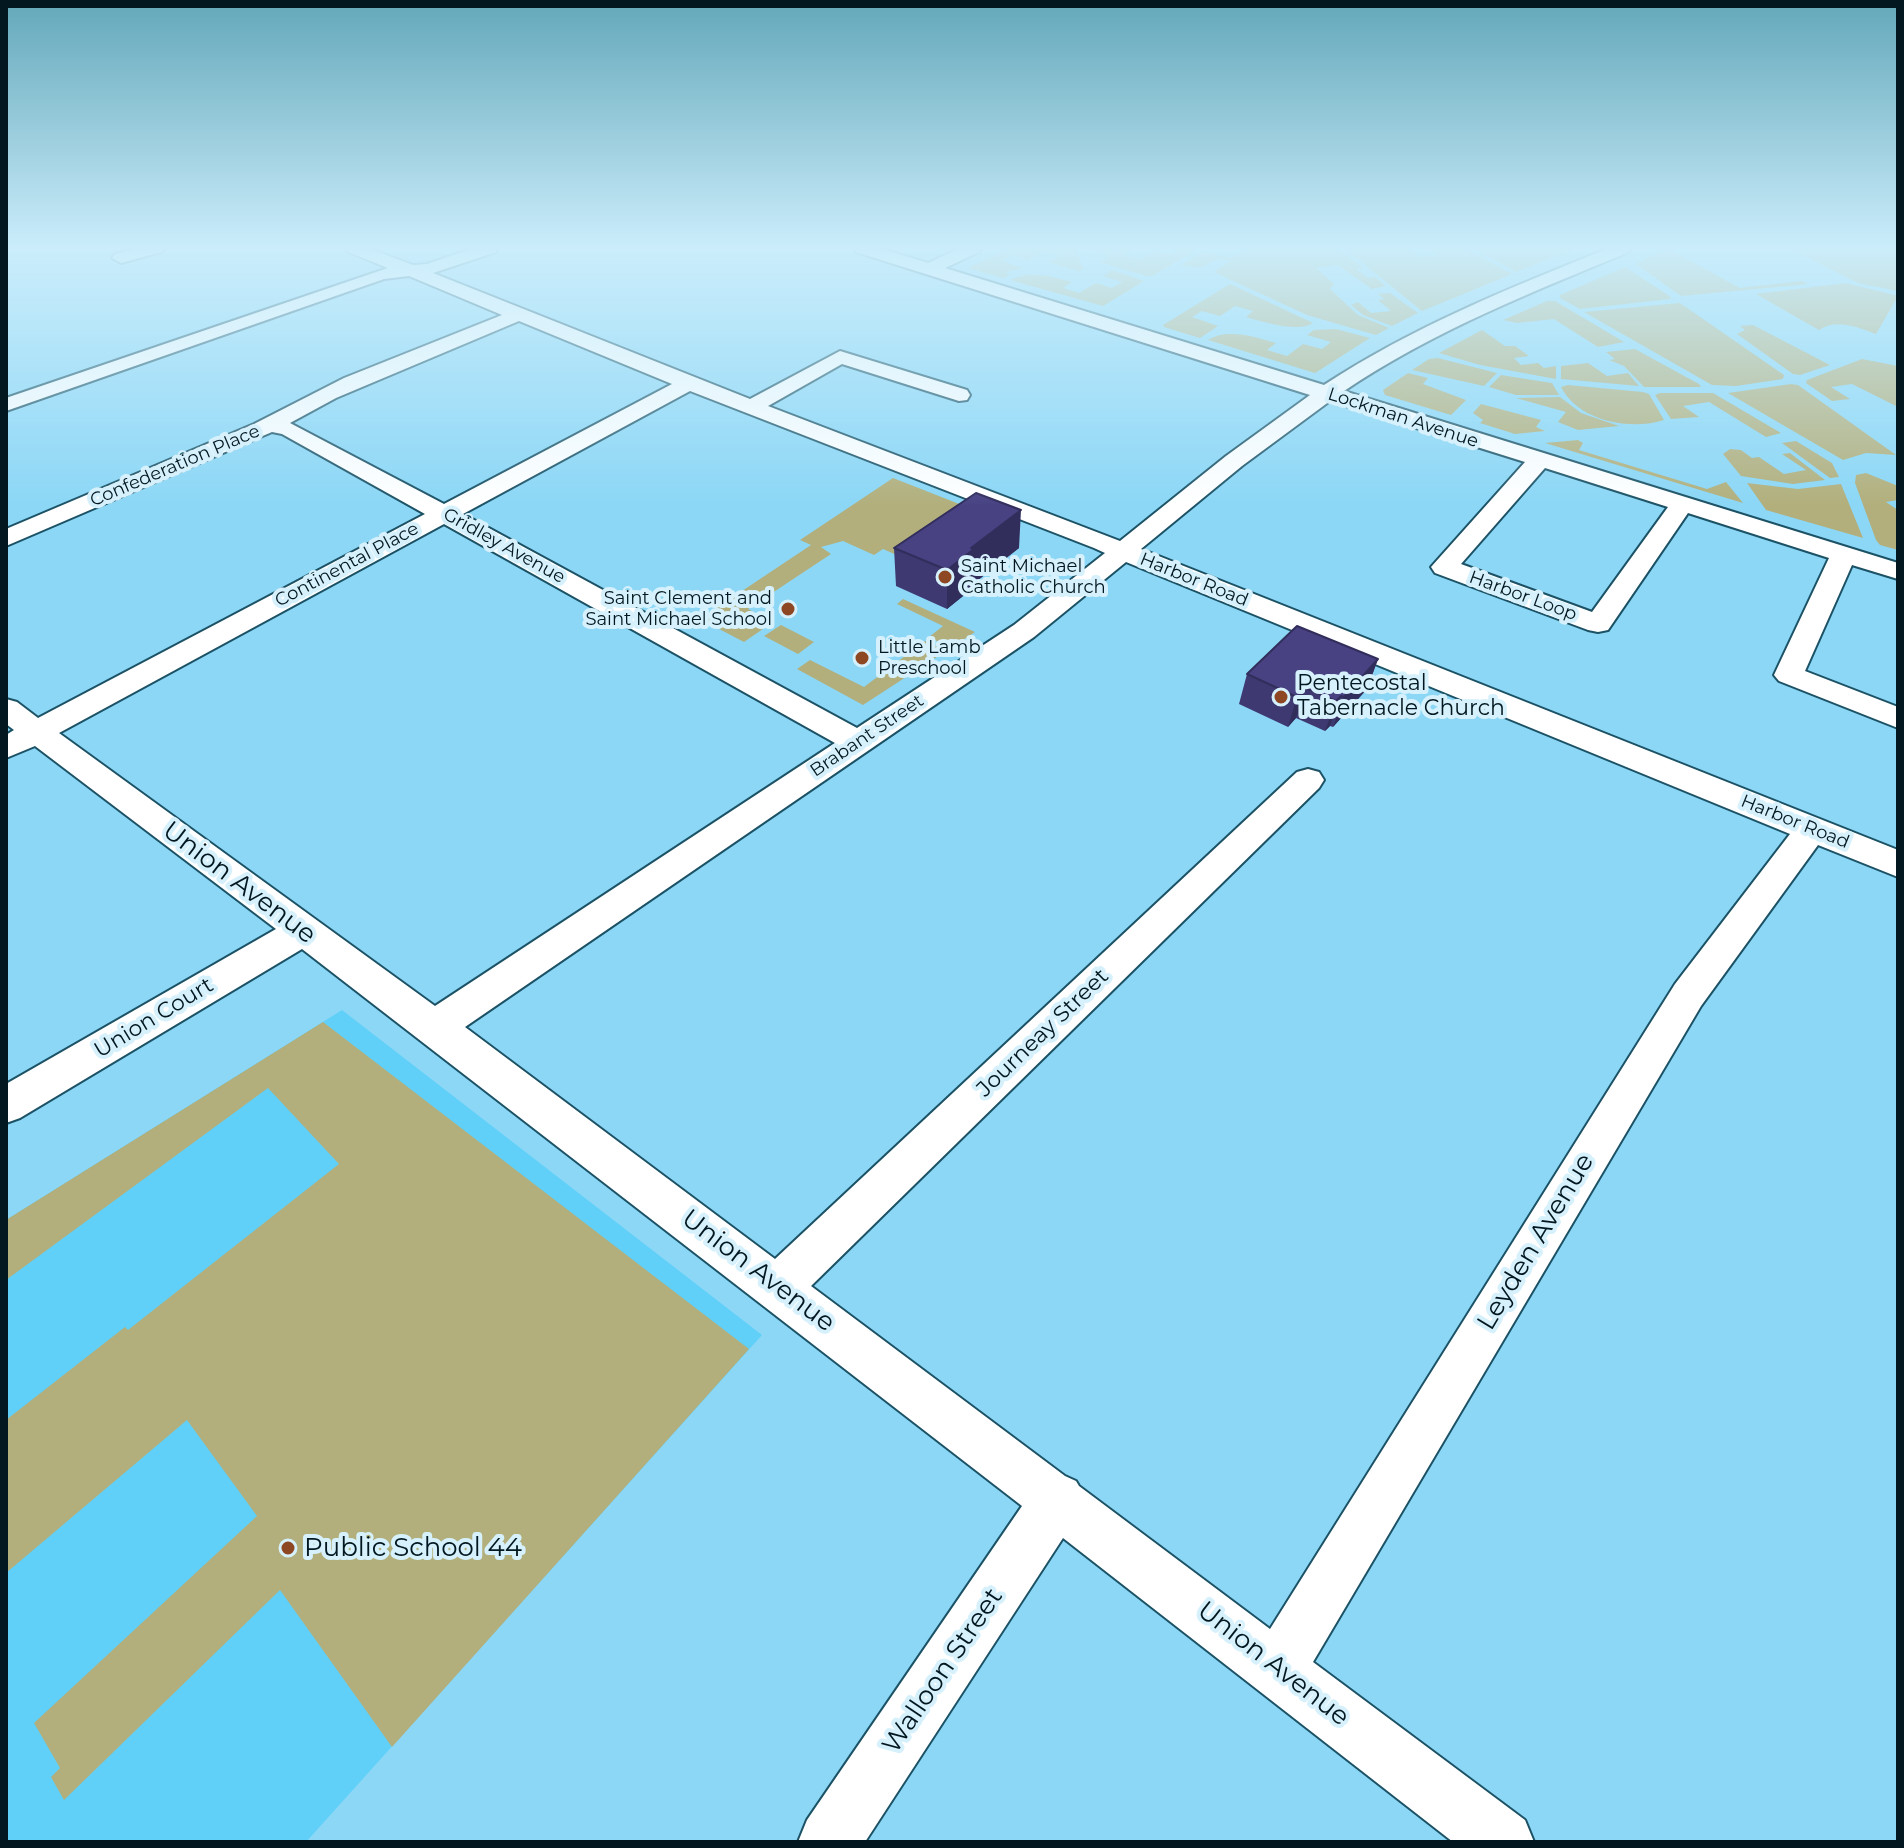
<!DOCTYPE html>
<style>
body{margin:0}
#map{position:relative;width:1904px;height:1848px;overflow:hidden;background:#8cd7f6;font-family:Montserrat,sans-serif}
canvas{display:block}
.frame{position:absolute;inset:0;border:8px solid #02171f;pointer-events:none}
</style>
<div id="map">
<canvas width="1904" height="1848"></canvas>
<div class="frame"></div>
</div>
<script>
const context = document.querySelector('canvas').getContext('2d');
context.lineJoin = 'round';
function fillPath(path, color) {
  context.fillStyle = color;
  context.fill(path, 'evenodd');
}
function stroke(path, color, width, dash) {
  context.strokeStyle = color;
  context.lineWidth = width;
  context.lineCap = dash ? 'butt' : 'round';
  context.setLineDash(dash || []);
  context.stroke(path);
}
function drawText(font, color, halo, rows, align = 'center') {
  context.font = font + ' Montserrat,sans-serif';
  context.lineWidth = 8;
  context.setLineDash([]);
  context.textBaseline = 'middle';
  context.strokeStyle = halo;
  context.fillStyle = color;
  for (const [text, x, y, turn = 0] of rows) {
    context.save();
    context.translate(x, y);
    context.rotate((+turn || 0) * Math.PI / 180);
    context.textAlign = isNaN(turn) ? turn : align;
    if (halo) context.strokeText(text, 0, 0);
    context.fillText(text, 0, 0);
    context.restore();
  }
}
fillPath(new Path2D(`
 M342,1010L762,1335L306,1842H6V1220Z`), '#60d0f9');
fillPath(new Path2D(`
 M1009,248H1076L1083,269L1079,271L1048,262L1060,256L1044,251L1028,260L1013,255L1002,261L1023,268L1005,272L1010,275L1003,278L968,268Z
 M1087,248L1131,250L1123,255L1139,260L1155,251L1170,255L1179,250L1173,248H1194L1196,250L1152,276H1147L1099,262L1107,258L1106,254Z
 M1249,248H1336L1363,267L1356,269L1368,278L1375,277L1386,286L1372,289L1338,265L1316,268L1334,284L1330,289L1358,315L1389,328L1376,335L1307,315L1214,272L1231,261L1219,258L1200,268L1181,265L1203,252L1232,258Z
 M1344,248H1408L1421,257L1439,255L1430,248H1466L1512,274L1422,311Z
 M1473,248H1576L1516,272Z
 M1667,248L1740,288L1802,281L1808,284L1681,296L1636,264Z
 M1789,248H1898V291L1858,283Z
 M1625,267L1671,297L1670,299L1580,309L1560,298V295Z
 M1112,270L1144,281L1103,306L1010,280C1030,270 1052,276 1072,282L1063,288L1079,293L1096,283L1112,288L1122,282L1103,276Z
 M1846,283L1898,296L1876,334C1859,327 1835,318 1819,330L1756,294Z
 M1230,284L1313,323C1299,333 1263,322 1246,317L1253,311L1235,306L1220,316L1202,311L1192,317L1218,326L1200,338L1164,327L1163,325Z
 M1390,293L1418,313L1392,326L1363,315L1351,305L1358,302L1371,313L1391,311L1378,300L1384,299L1378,294Z
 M1547,301H1555L1624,342L1598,347L1554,319L1517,323L1503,320Z
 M1680,303L1784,375L1783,379L1736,386L1712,385L1584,312Z
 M1753,325L1830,365L1800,375L1793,374L1737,334L1745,330L1740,326Z
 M1336,329L1370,338L1315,373L1208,340C1227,328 1255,337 1276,343L1267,350L1287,356L1303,344L1322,349L1331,342L1307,335L1314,330Z
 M1482,330L1505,346H1515L1529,356L1514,358L1521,365L1538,363L1544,368L1556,366V379L1480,365L1439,353Z
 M1635,349L1699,384L1701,387H1644L1624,366L1609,360L1615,359L1606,352Z
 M1438,358L1497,373L1484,386L1412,370L1429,359Z
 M1862,359L1898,366V407L1852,384L1831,387L1850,399L1832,401L1806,383L1807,380Z
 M1588,363L1607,376L1628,373L1639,386L1561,379V366Z
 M1408,373L1428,378L1423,384L1466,400L1451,415L1385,395L1383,390Z
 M1501,375L1552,383L1559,395H1516L1489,387Z
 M1791,384L1798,385L1896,455L1866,453L1843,460L1728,393Z
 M1568,385L1643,392L1649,394L1664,420C1631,431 1578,421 1561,387Z
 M1660,393H1713L1781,433L1766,437L1709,402L1683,406L1699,417L1671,419L1655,395Z
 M1560,397L1581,413L1619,426L1578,430L1558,422L1566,412L1516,398Z
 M1481,404L1541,420L1536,427L1545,431L1515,434L1480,423L1483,420L1473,413Z
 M1578,440L1583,443L1579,450L1707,489L1726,482L1743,503L1545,443Z
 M1796,441L1832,463L1839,477L1830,478L1782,443Z
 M1730,449L1741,450L1752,458L1759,457L1784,474L1806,470L1782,454L1790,453L1825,480L1793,484L1741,476L1723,454Z
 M1866,473L1898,486V500L1886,502L1898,510V550L1880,545L1876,540L1855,483L1856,475Z
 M893,478L1000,520L926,568L883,549L874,555L843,541L821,547L831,554L748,609L773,622L744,642L700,619L811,545L800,540Z
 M1747,483L1798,489L1841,484L1863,538L1766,510Z
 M903,599L975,632L951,648L929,637L943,626L897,604Z
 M781,625L814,642L798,654L764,636Z
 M925,641L946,651L863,705L797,669L810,660L864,687Z
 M323,1022L749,1349L392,1747L280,1590L64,1800L51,1777L60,1768L34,1723L257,1516L187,1420L6,1573V1420L125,1327L128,1330L339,1164L268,1088L6,1280V1220Z`), '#b2af7c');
const minor = new Path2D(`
 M138,248H165L162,252L121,263L112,258L115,254Z
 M346,248H368L413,265L427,264L474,248H498L496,252L433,273L750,399L840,351L967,390L970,395L967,400L959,401L842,364L768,406L1120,541L1226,456L1310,395L856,252L854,248H879L928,263L960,248H981L979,252L945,268L1324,385C1414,326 1510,288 1609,248H1631L1629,252C1530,293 1433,331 1344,391L1898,563V579L1852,565L1805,671L1898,707V728L1779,681L1774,675L1829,558L1688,513L1608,630L1598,632L1588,630L1435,573L1431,567L1525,462L1330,401L1242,466L1141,549L1898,850V877L1818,845L1701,1006L1313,1662L1525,1820L1534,1842H1453L1063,1538L865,1842H798L807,1820L1022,1506L302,949L20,1118L6,1123V1084L276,929L35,746L6,758V735L14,730L6,724V699L17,702L38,718L425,514L282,434L272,432L6,546V529L254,424L344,378L502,315L409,276L384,279L6,411V398L388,268L348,252ZM519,321L672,384L444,504L290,423L336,398ZM690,391L1094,548L1105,553L1014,625L857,728L463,514ZM1545,468L1668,507L1592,612L1461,564ZM444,524L835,743L435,1006L59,733ZM1126,562L1790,834L1675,984L1270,1629L1079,1486L1076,1481L1065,1476L811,1286L1319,788L1324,780L1319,772L1308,769L1297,772L775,1259L465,1027L1034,637Z`);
stroke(minor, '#1c5265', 4);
fillPath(minor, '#fff');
fillPath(new Path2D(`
 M894,548H1019L973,584V588L947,609L896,586Z
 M1378,659L1367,689L1333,727L1330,726L1325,731L1296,718L1288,727L1239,704L1247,674Z`), '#3e3971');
fillPath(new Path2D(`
 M1021,510L1019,548L973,584V588L947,609V570L971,548Z
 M1378,659L1367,689L1333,727L1344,697Z
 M1306,688L1296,718L1288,727L1297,697Z
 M1341,696L1330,726L1325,731L1336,701Z`), '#322e5c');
const building = new Path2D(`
 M976,493L1021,510L971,548L974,549L947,570L894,548Z
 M1297,626L1378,659L1344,697L1341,696L1336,701L1306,688L1297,697L1247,674Z`);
fillPath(building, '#484283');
stroke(building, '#322e5c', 2);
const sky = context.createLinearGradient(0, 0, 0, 506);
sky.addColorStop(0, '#63a8ba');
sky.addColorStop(0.49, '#cbedfb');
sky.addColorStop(1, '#cbedfb00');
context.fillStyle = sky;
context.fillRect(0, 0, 1904, 506);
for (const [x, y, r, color] of [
 [945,577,8,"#8e4723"],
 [788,609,8,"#8e4723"],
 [862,658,8,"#8e4723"],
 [1281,697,8,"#8e4723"],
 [288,1548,8,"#8e4723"]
]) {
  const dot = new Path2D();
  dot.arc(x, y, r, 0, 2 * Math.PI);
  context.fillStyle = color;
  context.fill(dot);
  stroke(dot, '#d6f1fc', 3);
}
drawText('18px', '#02171f', '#d6f1fc', [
 ["Lockman Avenue",1403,418,18],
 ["Confederation Place",175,466,-23],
 ["Gridley Avenue",504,546,29],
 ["Continental Place",347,565,-28],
 ["Harbor Road",1194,580,22],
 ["Harbor Loop",1523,596,20],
 ["Brabant Street",867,736,-34],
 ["Harbor Road",1795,822,22]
]);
drawText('18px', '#02171f', '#d6f1fc', [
 ["Saint Michael",961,567],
 ["Catholic Church",961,588],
 ["Saint Clement and",772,599,"right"],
 ["Saint Michael School",772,620,"right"],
 ["Little Lamb",878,648],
 ["Preschool",878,669]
], 'left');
drawText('22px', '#02171f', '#d6f1fc', [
 ["Pentecostal",1297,684],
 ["Tabernacle Church",1297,709]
], 'left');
drawText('22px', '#02171f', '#d6f1fc', [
 ["Union Court",154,1018,-31],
 ["Journeay Street",1043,1033,-44]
]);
drawText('26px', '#02171f', '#d6f1fc', [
 ["Union Avenue",239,883,37],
 ["Leyden Avenue",1536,1242,-59],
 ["Union Avenue",758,1271,37],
 ["Union Avenue",1273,1664,38],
 ["Walloon Street",943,1671,-56]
]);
drawText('26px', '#02171f', '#d6f1fc', [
 ["Public School 44",304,1548]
], 'left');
</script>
